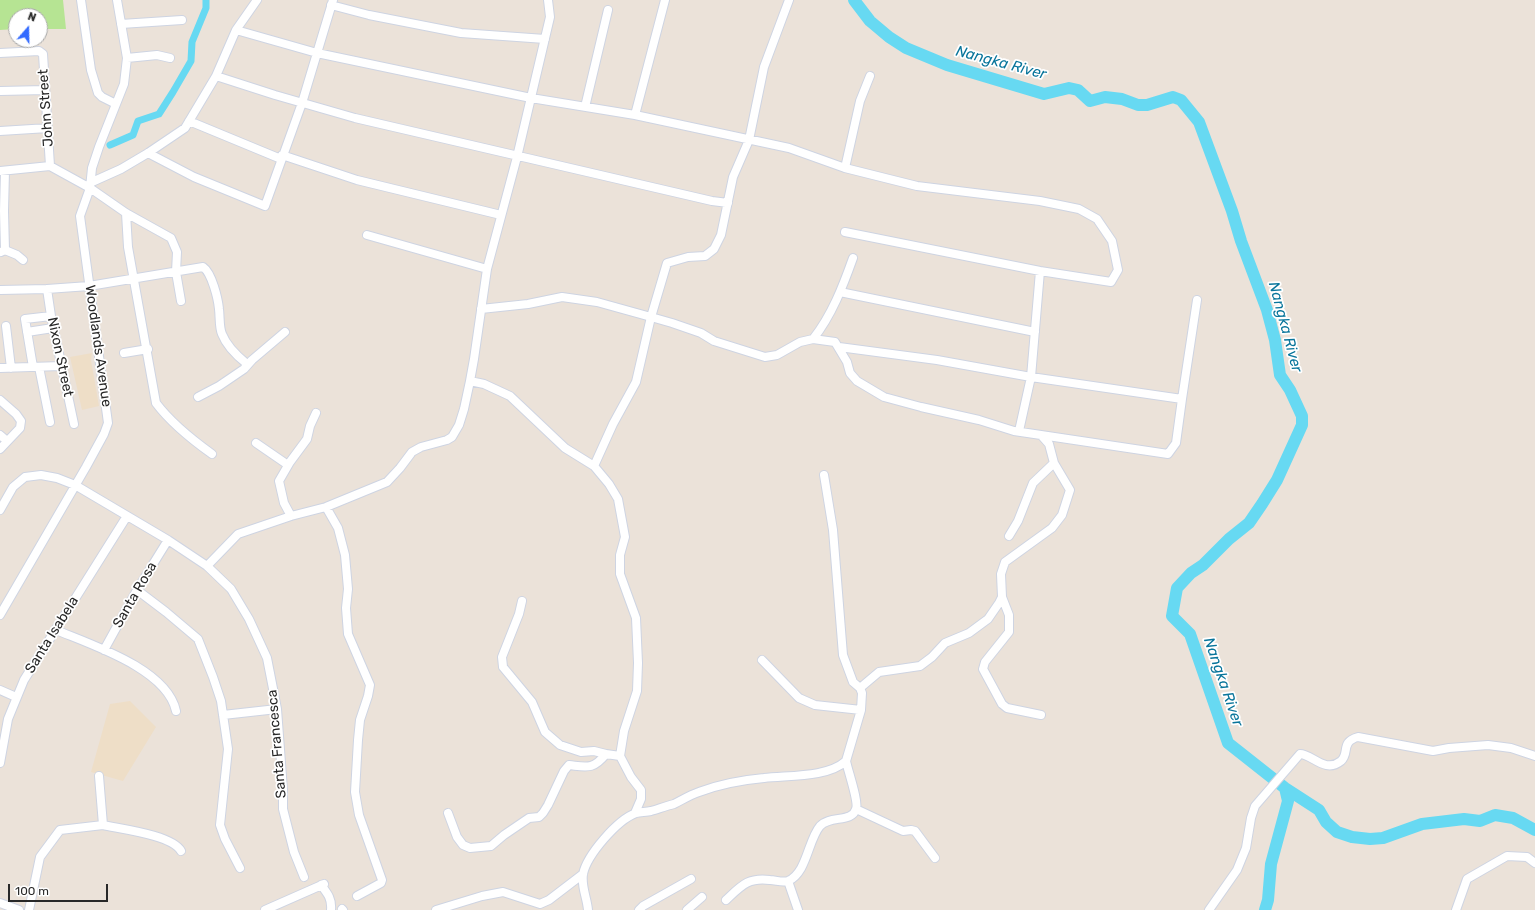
<!DOCTYPE html>
<style>
body{margin:0}
#map{position:relative;width:1535px;height:910px;overflow:hidden;background:#ebe2d9;font-family:Rubik,sans-serif}
canvas{display:block}
.north{position:absolute;left:8px;top:8px;width:40px;height:40px;box-sizing:border-box;background:#fff;border:1px solid #a9a9a9;border-radius:50%;rotate:20deg;font-size:11px;font-weight:700;line-height:16px;text-align:center;color:#282828}
.north::after{content:'';display:block;margin:auto;width:14px;height:18px;background:#326aff;clip-path:polygon(50% 0,100% 100%,50% 72%,0 100%)}
.scale{position:absolute;left:8px;top:884px;width:100px;height:18px;box-sizing:border-box;border:2px solid #282828;border-top:0;padding-left:5px;font-size:12px;line-height:14px;white-space:nowrap;color:#282828;-webkit-text-stroke:3px #fff;paint-order:stroke}
</style>
<div id="map">
<canvas width="1535" height="910"></canvas>
<div class="north">N</div>
<div class="scale">100 m</div>
</div>
<script>
const context = document.querySelector('canvas').getContext('2d');
context.lineJoin = 'round';
function fillPath(path, color) {
  context.fillStyle = color;
  context.fill(path, 'evenodd');
}
function stroke(path, color, width, dash) {
  context.strokeStyle = color;
  context.lineWidth = width;
  context.lineCap = dash ? 'butt' : 'round';
  context.setLineDash(dash || []);
  context.stroke(path);
}
function drawText(font, color, halo, rows, align = 'center') {
  context.font = font + ' Rubik,sans-serif';
  context.lineWidth = 3.5;
  context.setLineDash([]);
  context.textBaseline = 'middle';
  context.strokeStyle = halo;
  context.fillStyle = color;
  for (const [text, x, y, turn = 0] of rows) {
    context.save();
    context.translate(x, y);
    context.rotate((+turn || 0) * Math.PI / 180);
    context.textAlign = isNaN(turn) ? turn : align;
    if (halo) context.strokeText(text, 0, 0);
    context.fillText(text, 0, 0);
    context.restore();
  }
}
fillPath(new Path2D(`
 M92,353L91,360L99,406L82,410L70,357Z
 M130,701L156,727L123,781L91,772L110,704Z`), '#eedec7');
fillPath(new Path2D(`
 M0,0H63L66,29H40V16H16V29L0,30Z`), '#b6e493');
stroke(new Path2D(`
 M110,145L133,135L138,121L159,114L173,92L191,61L192,42L206,8V0`), '#67d9f2', 7);
stroke(new Path2D(`
 M854,0L870,21L889,37L906,48L947,65L1044,94L1069,88L1078,90L1090,101L1105,97L1122,99L1138,105H1147L1173,97L1181,100L1199,122L1232,211L1241,241L1267,310L1275,340L1280,375L1290,390L1302,416V425L1277,480L1262,504L1249,523L1229,539L1203,565L1191,573L1177,588L1172,616L1190,634L1228,743L1285,788L1319,810L1326,822L1337,832L1352,837L1370,839L1383,838L1422,824L1464,819L1480,821L1495,815L1513,818L1535,830
 M1265,910L1268,900L1271,864L1288,801L1285,788`), '#67d9f2', 12);
const street = new Path2D(`
 M81,0L91,70L98,93L102,97L116,104
 M117,0L127,58L157,55L170,58
 M548,0L550,17L517,157L487,269L474,359L470,381L484,384L510,396L565,448L594,466L609,484L618,499L625,537L620,555V574L636,618L638,663L637,691L624,731L620,756L631,777L641,790V799L635,813
 M789,0L764,67L749,140L733,177L721,235L714,249L705,256L688,257L667,263L651,317L672,323L701,333L714,341L765,357L777,355L800,342L813,339L835,342L847,362L850,373L857,381L884,397L921,407L979,420L1014,431L1041,435L1049,444L1054,463
 M331,5L369,15L461,33L545,39
 M121,24L182,20
 M236,30L317,53L531,98L635,115L789,148L845,168L917,186L1040,201L1079,209L1097,219L1112,241L1118,270L1111,282L1040,271L845,232
 M0,53L39,51L43,54L50,166
 M216,76L275,95L355,118L712,201L728,203
 M0,91L45,90
 M585,107L608,10
 M635,115L665,0
 M189,121L281,159
 M0,131L48,128
 M148,153L194,177L265,206L302,103L333,0
 M282,155L357,180L501,215
 M50,166L90,188L126,213L171,238L177,252L176,272L181,301
 M845,168L860,101L870,76
 M0,171L50,166
 M5,171L4,211L5,250
 M92,182L121,169L148,153L185,128L216,76L236,30L257,0
 M126,213L128,247L156,403C171,423 191,439 212,454
 M367,235L487,269
 M1,252L5,250L17,255L23,260
 M47,289L51,316L74,424
 M0,290L47,289L89,286L203,267C212,273 218,299 219,309C220,317 219,327 222,334C227,347 237,356 247,364
 M840,292L1035,332
 M481,309L528,304L562,297L597,302L651,317L636,382L613,424L594,466
 M6,326L11,368
 M27,332L53,328
 M813,339C832,315 843,286 853,258
 M839,347L937,360L1031,377L1182,399L1176,443L1168,454L1041,435
 M124,353L148,349
 M33,367L25,319L51,316
 M39,367L50,422
 M0,368L61,366
 M198,397L219,386L244,369L252,360L285,332
 M1182,399L1197,300
 M0,400L16,414L21,421L20,428L0,449
 M1019,431L1031,377L1040,271
 M0,435L7,441
 M256,443L288,465
 M326,507L338,528L345,555L348,589L346,608L348,634L370,685L368,696L360,720L358,740L355,792L359,815L382,880L381,883L357,896
 M0,510L13,487L25,477L41,475L57,478L75,485L168,540L207,566L231,589L249,619L267,658L277,709L283,790V809L294,852L304,877
 M291,516L284,503L279,481L290,462L307,439L310,426L316,413
 M207,566L238,534L291,516L326,507L387,482L400,468L412,452L421,447L447,440L452,437L459,425L464,409L470,381
 M137,590L166,612L198,639L213,677L221,701L228,749L220,825L225,839L240,868
 M1002,597L1009,615V632L985,662L983,669L1002,704L1007,708L1041,715
 M522,601L519,614L502,657L503,667L532,702L545,732L560,745L581,752L594,751L606,754L620,756
 M0,615L86,467L104,434L108,423L80,216L90,188L92,168L99,147L124,84L127,58
 M56,630C92,645 167,669 176,711
 M104,650L137,590L168,540
 M762,660L799,698L815,705L861,710
 M860,688L879,672L920,666L932,657L945,643L969,633L988,619L999,603L1002,597L1001,574L1005,562L1052,528L1062,515L1070,490L1054,463L1033,483L1018,521L1009,536
 M0,690L16,697
 M223,715L277,709
 M0,763L8,719L24,680L127,516
 M856,809L903,831L911,830L915,831L935,858
 M448,813L457,837L463,845L470,848L491,846L504,835L529,818L539,817L543,813L548,805L564,771L569,765C587,767 593,770 606,754
 M103,825C121,829 172,835 181,851
 M788,881L798,910
 M321,885C328,894 332,899 331,910
 M726,900C741,886 748,877 770,880C776,880 782,883 788,881C807,873 808,840 820,826C830,815 852,823 856,809C859,802 848,771 846,761
 M0,903L19,910
 M342,909L343,910
 M29,910L40,857L60,830L103,825L99,776
 M265,910L324,884
 M436,910L482,896L503,892L540,904L549,900L583,874
 M588,910C587,898 581,886 583,874C587,855 617,820 636,813C640,812 646,812 651,811C658,809 666,806 674,804C682,800 690,795 699,792C720,784 742,780 764,778C788,775 827,778 846,761L861,710L862,693L860,688L853,682L843,655L833,530L824,475
 M639,910L643,906L691,879
 M687,910L702,897
 M1209,910L1237,870L1246,848L1251,818L1255,806L1300,754C1312,754 1325,774 1341,761C1350,753 1340,742 1358,737L1433,751L1449,748L1488,745L1511,748L1535,756
 M1456,910L1467,879L1507,856L1527,857L1535,863`);
stroke(street, '#ced4e2', 10);
stroke(street, '#fff', 8);
drawText('14px', '#282828', '#fff', [
 ["John Street",46,108,-94],
 ["Woodlands Avenue",98,346,82],
 ["Nixon Street",60,357,78],
 ["Santa Rosa",135,595,-60],
 ["Santa Isabela",52,635,-58],
 ["Santa Francesca",277,744,-95]
]);
drawText('italic 15px', '#09759b', '#fff', [
 ["Nangka River",1001,63,15],
 ["Nangka River",1285,327,75],
 ["Nangka River",1223,682,71]
]);
</script>
